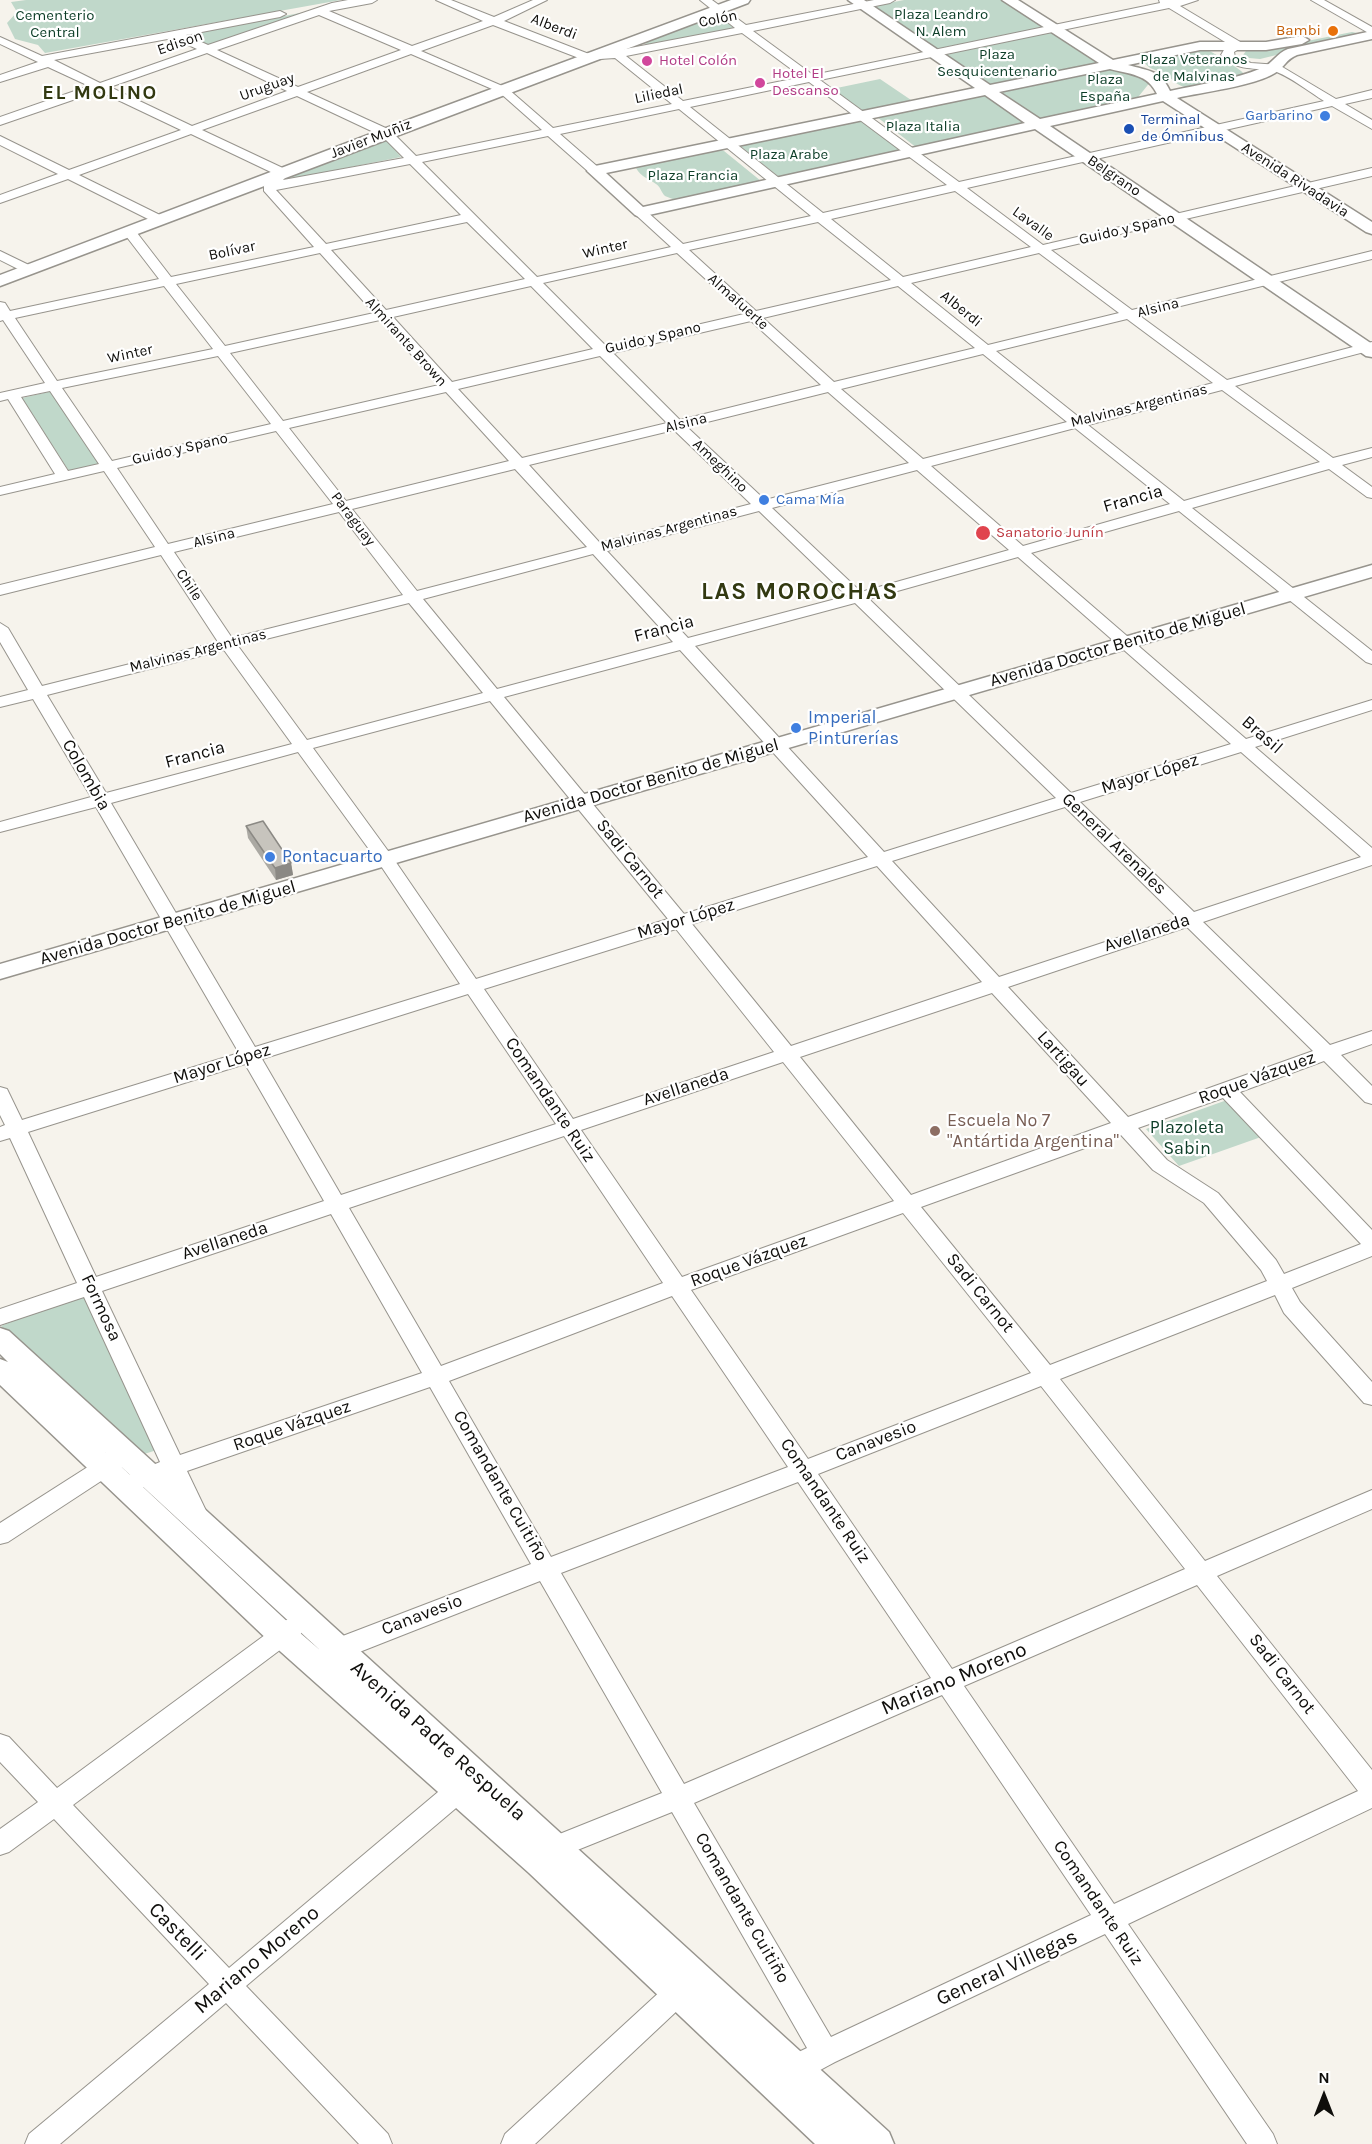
<!DOCTYPE html>
<meta charset="utf-8">
<style>
body{margin:0}
#map{position:relative;width:1372px;height:2144px;overflow:hidden;background:#f6f3ec;font-family:Karla,sans-serif}
canvas{display:block}
.north{position:absolute;left:1294px;top:2066px;width:60px;height:60px;-webkit-text-stroke:4px #fff;paint-order:stroke;rotate:0deg;font-size:16px;font-weight:700;line-height:24px;text-align:center;color:#0f0e0b}
.north::after{content:'';display:block;margin:auto;width:21px;height:27px;background:#0f0e0b;clip-path:polygon(50% 0,100% 100%,50% 72%,0 100%)}
</style>
<div id="map">
<canvas width="1372" height="2144"></canvas>
<div class="north">N</div>
</div>
<script>
const context = document.querySelector('canvas').getContext('2d');
context.lineJoin = 'round';
function fillPath(path, color) {
  context.fillStyle = color;
  context.fill(path, 'evenodd');
}
function stroke(path, color, width, dash) {
  context.strokeStyle = color;
  context.lineWidth = width;
  context.lineCap = dash ? 'butt' : 'round';
  context.setLineDash(dash || []);
  context.stroke(path);
}
function drawText(font, color, halo, rows, align = 'center') {
  context.font = font + ' Karla,sans-serif';
  context.lineWidth = 4.5;
  context.setLineDash([]);
  context.textBaseline = 'middle';
  context.strokeStyle = halo;
  context.fillStyle = color;
  for (const [text, x, y, turn = 0] of rows) {
    context.save();
    context.translate(x, y);
    context.rotate((+turn || 0) * Math.PI / 180);
    context.textAlign = isNaN(turn) ? turn : align;
    if (halo) context.strokeText(text, 0, 0);
    context.fillText(text, 0, 0);
    context.restore();
  }
}
fillPath(new Path2D(`
 M26,0H341L45,53L38,45L15,39L7,23L17,12L11,2Z
 M904,0H1001L1043,27L936,49L873,6Z
 M305,12L208,46L185,35Z
 M711,17L720,18L733,27L731,29L648,45L643,42Z
 M1052,31L1102,63L991,86L942,54Z
 M1352,32L1363,34L1260,59L1249,58L1243,55L1246,51L1267,49Z
 M1205,49C1211,51 1241,69 1244,74L1192,88C1173,87 1174,77 1161,72C1153,69 1149,69 1144,62Z
 M1108,68L1142,76L1151,81L1135,101L1042,121L999,92Z
 M880,79L914,102L864,112L832,89Z
 M986,95L1029,124L917,148L877,117Z
 M862,120L903,151L780,178L739,145Z
 M386,140L401,157L282,181L283,178Z
 M718,149L724,151L761,181L675,200L665,196C661,192 660,186 656,184C648,178 641,177 636,168L640,166Z
 M52,391L100,464L69,471L22,398Z
 M1227,1100L1261,1137L1179,1166L1146,1129Z
 M83,1292L157,1450L141,1455L1,1326Z`), '#c0d8ca');
const minor = new Path2D(`
 M348,0H377L372,3L329,11L412,46L483,21L436,0H451L494,17L533,0H547L504,21L589,54L608,52V48L612,47L620,50L735,28L700,0H712L746,25L874,0H895L890,3L753,31L813,75L1160,3L1159,0H1198L1180,6L1242,43V47L1234,52L1235,57L1251,63L1279,65L1336,99L1372,90V98L1345,104L1372,120V129L1332,106L967,188L1043,245L1372,168V176L1051,250L1132,310L1372,251V259L1140,316L1227,380L1372,342V350L1235,386L1333,458L1372,448V457L1342,465L1372,487V498L1367,497L1329,469L1192,508L1372,651V664L1366,662L1179,511L1031,553L1246,739L1372,700V710L1255,747L1372,848V865L1203,922L1330,1045L1372,1031V1044L1341,1055L1372,1086V1104L1365,1102L1324,1061L1240,1092L1372,1230V1256L1292,1288L1300,1302L1372,1382V1405L1364,1403L1284,1313L1275,1295L1060,1379L1205,1561L1372,1490V1509L1217,1576L1372,1770V1808L1128,1924L1273,2134L1277,2144H1247L1105,1934L835,2062C819,2070 803,2081 787,2087L777,2083L773,2074L777,2065L784,2059L807,2048L672,1812L565,1855L557,1862L548,1865L539,1862L535,1854L539,1846L547,1839L662,1793L540,1581L329,1664L320,1661L317,1654L320,1647L327,1642L531,1564L430,1387L187,1471L209,1517L205,1523L197,1526L189,1523L167,1477L137,1490L129,1487L126,1481L129,1475L160,1462L84,1297L0,1325V1309L77,1283L10,1138L0,1141V1127L5,1125L0,1115V1087L7,1089L22,1120L239,1053L96,807L0,832V822L91,797L33,699L0,707V697L28,690L0,642V623L8,628L42,686L218,642L161,555L0,595V585L155,547L104,471L0,495V487L55,474L8,399L0,401V393L45,383L3,320L0,321V302L5,303L10,311L159,279L123,232L129,228L134,229L171,277L314,247L264,191V186L275,174L191,134L79,175L164,217L166,220L164,223H156L68,179L0,203V195L58,174L0,145V136L69,170L181,130L99,91L0,125V117L89,86L48,67L0,82V75L38,62L0,44V37L42,56L280,11L286,14L280,17L186,35L208,45L332,3ZM1169,8L1230,45L1225,48L1221,55C1234,70 1252,68 1270,70C1284,72 1311,93 1324,101L959,182L820,80ZM319,15L401,50L298,87L217,50ZM493,25L584,60L615,58L672,104L553,128L507,88L421,51ZM742,33L802,77L683,101L626,56ZM173,38L197,49L100,83L54,60ZM207,53L287,91L192,126L110,87ZM411,54L499,92L542,130L416,156L390,130L307,92ZM809,82L947,185L823,213L690,107ZM297,96L382,136L404,158L283,180L289,173L287,170L202,130ZM679,109L811,216L683,244L644,209H636L634,212L636,215L671,247L537,277L422,162L548,136L591,174L595,175L601,171L599,168L560,134ZM410,164L461,215L326,244L276,190ZM955,191L1031,247L903,277L831,219ZM467,222L525,279L386,310L331,250ZM818,222L891,280L756,311L689,250ZM320,253L374,313L225,346L176,284ZM677,253L744,314L606,346L543,283ZM1039,253L1119,313L988,345L911,283ZM164,286L213,349L57,381L15,318ZM531,286L593,349L452,382L393,317ZM898,286L975,348L834,382L763,318ZM1127,319L1213,383L1080,418L996,351ZM380,320L439,385L283,421L230,353ZM751,321L821,385L680,420L613,353ZM983,354L1067,422L923,459L841,389ZM218,356L271,424L112,461L62,388ZM600,356L667,423L522,458L458,389ZM1222,390L1320,462L1184,501L1088,425ZM50,391L99,464L68,471L21,397ZM446,392L509,461L346,501L289,428ZM828,392L909,463L765,500L687,427ZM1075,428L1170,504L1023,546L931,466ZM674,430L751,504L600,543L529,465ZM276,431L333,504L168,544L117,468ZM515,469L587,547L417,591L352,509ZM917,470L1009,550L861,592L772,508ZM759,511L847,596L688,638L607,551ZM339,512L403,595L232,638L174,552ZM593,554L673,642L497,689L423,599ZM1018,557L1231,744L1071,793L869,599ZM409,603L483,693L307,740L238,646ZM855,603L1056,798L884,852L695,646ZM224,650L292,744L106,793L47,695ZM680,650L868,857L684,914L504,697ZM490,701L668,919L476,979L391,855L313,748ZM298,752L379,863L460,984L255,1047L111,803ZM1241,752L1361,857L1194,912L1080,802ZM1065,807L1178,918L999,977L892,861ZM877,866L982,982L791,1046L692,924ZM1187,927L1313,1051L1128,1117L1008,987ZM676,929L774,1052L573,1119L484,989ZM992,993L1111,1123L911,1195L800,1057ZM468,994L556,1124L341,1195L262,1059ZM783,1062L894,1201L682,1277L581,1130ZM245,1064L324,1201L96,1277L28,1132ZM1223,1098L1361,1244L1284,1274L1276,1260L1218,1193L1167,1160L1138,1128ZM1121,1135L1153,1170L1204,1203L1261,1270L1267,1281L1050,1365L921,1207ZM564,1136L663,1283L441,1366L349,1208ZM903,1213L1031,1373L808,1459L691,1290ZM331,1214L422,1373L180,1455L102,1291ZM672,1296L788,1467L551,1557L449,1381ZM1041,1386L1185,1569L952,1669L818,1474ZM798,1482L931,1678L684,1784L561,1573ZM1197,1585L1358,1791L1114,1904L964,1686ZM942,1695L1091,1915L831,2037L694,1803Z
 M1311,0H1324L1372,27V35Z
 M0,251L33,267L35,270L28,274L0,260Z
 M116,1451L124,1454L127,1460L124,1466L8,1542L0,1544V1523L108,1454Z
 M292,1618L300,1621L304,1628L300,1635L73,1805L229,1968L457,1776L466,1773L475,1776L479,1784L475,1792L246,1986L388,2134L392,2144H359L226,2003L60,2144H25L29,2134L209,1984L54,1819L9,1852L0,1855V1829L38,1802L0,1762V1734L9,1737L57,1788L284,1621Z
 M686,1973L695,1976L699,1985L695,1994L535,2144H501L505,2134L677,1976Z`);
const major = new Path2D(`
 M731,0H750L748,3L0,286V275L381,130Z
 M848,0H864L990,85L1099,63L1002,0H1018L1113,60L1200,42H1266L1302,36L1309,40L1302,44L1266,50H1200L1128,65C1149,71 1160,70 1170,91C1201,84 1233,80 1262,68C1272,64 1277,53 1288,49L1372,31V39L1297,55C1285,60 1285,67 1275,73C1255,86 1202,92 1177,98L1372,222V234L1366,232L1163,101L1050,126L1372,344V357L1366,356L1035,129L640,217L635,215L587,171L595,166L975,88ZM1110,69C1129,74 1148,74 1157,94L1040,119L999,92ZM985,95L1025,123L643,207L606,173Z
 M1372,565V577L0,979V964Z
 M0,1328L9,1331L889,2132L894,2144H815L529,1873L272,1644L0,1385V1359L8,1362L0,1354ZM100,1447L321,1651L292,1626Z`);
stroke(minor, '#97948d', 2);
stroke(major, '#97948d', 3);
fillPath(minor, '#fff');
fillPath(major, '#fff');
fillPath(new Path2D(`
 M246,826L291,863L293,875L276,880L248,838Z`), '#aba9a3');
fillPath(new Path2D(`
 M291,863L293,875L276,880L275,868Z`), '#8b8984');
const building = new Path2D(`
 M263,821L291,863L275,868L246,826Z`);
fillPath(building, '#c7c4bd');
stroke(building, '#8b8984', 1.5);
for (const [x, y, r, color] of [
 [1333,31,6,"#e8710a"],
 [647,61,6,"#d1479c"],
 [760,83,6,"#d1479c"],
 [1325,116,6,"#3f7fe0"],
 [1129,129,6,"#1a4fb4"],
 [764,500,6,"#3f7fe0"],
 [983,533,8,"#e0444e"],
 [796,728,6,"#3f7fe0"],
 [270,857,6,"#3f7fe0"],
 [935,1131,6,"#8d6e63"]
]) {
  const dot = new Path2D();
  dot.arc(x, y, r, 0, 2 * Math.PI);
  context.fillStyle = color;
  context.fill(dot);
  stroke(dot, '#fff', 2);
}
drawText('15px', '#0c3d27', '#fff', [
 ["Plaza Leandro",941,15],
 ["N. Alem",941,32],
 ["Cementerio",55,16],
 ["Central",55,33],
 ["Plaza",997,55],
 ["Sesquicentenario",997,72],
 ["Plaza Veteranos",1194,60],
 ["de Malvinas",1194,77],
 ["Plaza",1105,80],
 ["España",1105,97],
 ["Plaza Italia",923,127],
 ["Plaza Arabe",789,155],
 ["Plaza Francia",693,176]
]);
drawText('15px', '#0f0e0b', '#fff', [
 ["Colón",718,19,-11],
 ["Alberdi",554,27,21],
 ["Edison",180,43,-19],
 ["Uruguay",267,87,-20],
 ["Liliedal",659,94,-12],
 ["Javier Muñiz",371,139,-21],
 ["Belgrano",1114,176,34],
 ["Avenida Rivadavia",1295,180,33],
 ["Lavalle",1033,224,36],
 ["Guido y Spano",1127,229,-13],
 ["Winter",605,249,-13],
 ["Bolívar",232,251,-12],
 ["Almafuerte",738,302,42],
 ["Alsina",1158,308,-14],
 ["Alberdi",961,309,39],
 ["Guido y Spano",653,338,-13],
 ["Almirante Brown",406,342,48],
 ["Winter",130,354,-12],
 ["Malvinas Argentinas",1139,406,-14],
 ["Alsina",686,423,-14],
 ["Guido y Spano",180,449,-13],
 ["Ameghino",720,466,44],
 ["Paraguay",353,519,53],
 ["Malvinas Argentinas",669,529,-15],
 ["Alsina",214,538,-14],
 ["Chile",189,585,56],
 ["Malvinas Argentinas",198,651,-14]
]);
drawText('15px', '#c56008', '#fff', [
 ["Bambi",1321,31]
], 'right');
drawText('15px', '#b23c85', '#fff', [
 ["Hotel Colón",659,61],
 ["Hotel El",772,74],
 ["Descanso",772,91]
], 'left');
drawText('15px', '#366cbe', '#fff', [
 ["Garbarino",1313,116],
 ["Cama Mía",776,500,"left"]
], 'right');
drawText('15px', '#164399', '#fff', [
 ["Terminal",1141,120],
 ["de Ómnibus",1141,137]
], 'left');
drawText('15px', '#be3a42', '#fff', [
 ["Sanatorio Junín",996,533]
], 'left');
drawText('18px', '#0f0e0b', '#fff', [
 ["Francia",1133,499,-16],
 ["Francia",664,629,-15],
 ["Avenida Doctor Benito de Miguel",1118,645,-16],
 ["Brasil",1262,735,41],
 ["Francia",195,755,-15],
 ["Mayor López",1150,774,-17],
 ["Colombia",86,775,60],
 ["Avenida Doctor Benito de Miguel",651,781,-16],
 ["General Arenales",1114,844,44],
 ["Sadi Carnot",630,859,51],
 ["Mayor López",686,919,-17],
 ["Avenida Doctor Benito de Miguel",168,923,-16],
 ["Avellaneda",1147,933,-18],
 ["Lartigau",1063,1059,48],
 ["Mayor López",222,1064,-17],
 ["Roque Vázquez",1257,1078,-20],
 ["Avellaneda",686,1087,-18],
 ["Comandante Ruiz",550,1100,56],
 ["Avellaneda",225,1241,-18],
 ["Roque Vázquez",749,1261,-20],
 ["Sadi Carnot",980,1293,51],
 ["Formosa",101,1308,65],
 ["Roque Vázquez",292,1426,-19],
 ["Canavesio",876,1441,-21],
 ["Comandante Cuitiño",500,1486,60],
 ["Comandante Ruiz",825,1501,56],
 ["Canavesio",422,1615,-21],
 ["Sadi Carnot",1282,1674,52],
 ["Comandante Ruiz",1098,1903,56],
 ["Comandante Cuitiño",742,1908,60]
]);
drawText('18px', '#366cbe', '#fff', [
 ["Imperial",808,718],
 ["Pinturerías",808,739],
 ["Pontacuarto",282,857]
], 'left');
drawText('18px', '#785e54', '#fff', [
 ["Escuela Nº 7",947,1121],
 ["\"Antártida Argentina\"",947,1142]
], 'left');
drawText('18px', '#0c3d27', '#fff', [
 ["Plazoleta",1187,1128],
 ["Sabin",1187,1149]
]);
context.letterSpacing = '1.5px';
drawText('bold 20px', '#323911', '#fff', [
 ["EL MOLINO",100,93]
]);
context.letterSpacing = '0px';
drawText('21px', '#0f0e0b', '#fff', [
 ["Mariano Moreno",954,1679,-23],
 ["Avenida Padre Respuela",438,1741,42],
 ["Castelli",177,1932,46],
 ["Mariano Moreno",257,1960,-40],
 ["General Villegas",1007,1968,-25]
]);
context.letterSpacing = '1.5px';
drawText('bold 24px', '#323911', '#fff', [
 ["LAS MOROCHAS",800,592]
]);
context.letterSpacing = '0px';
</script>
